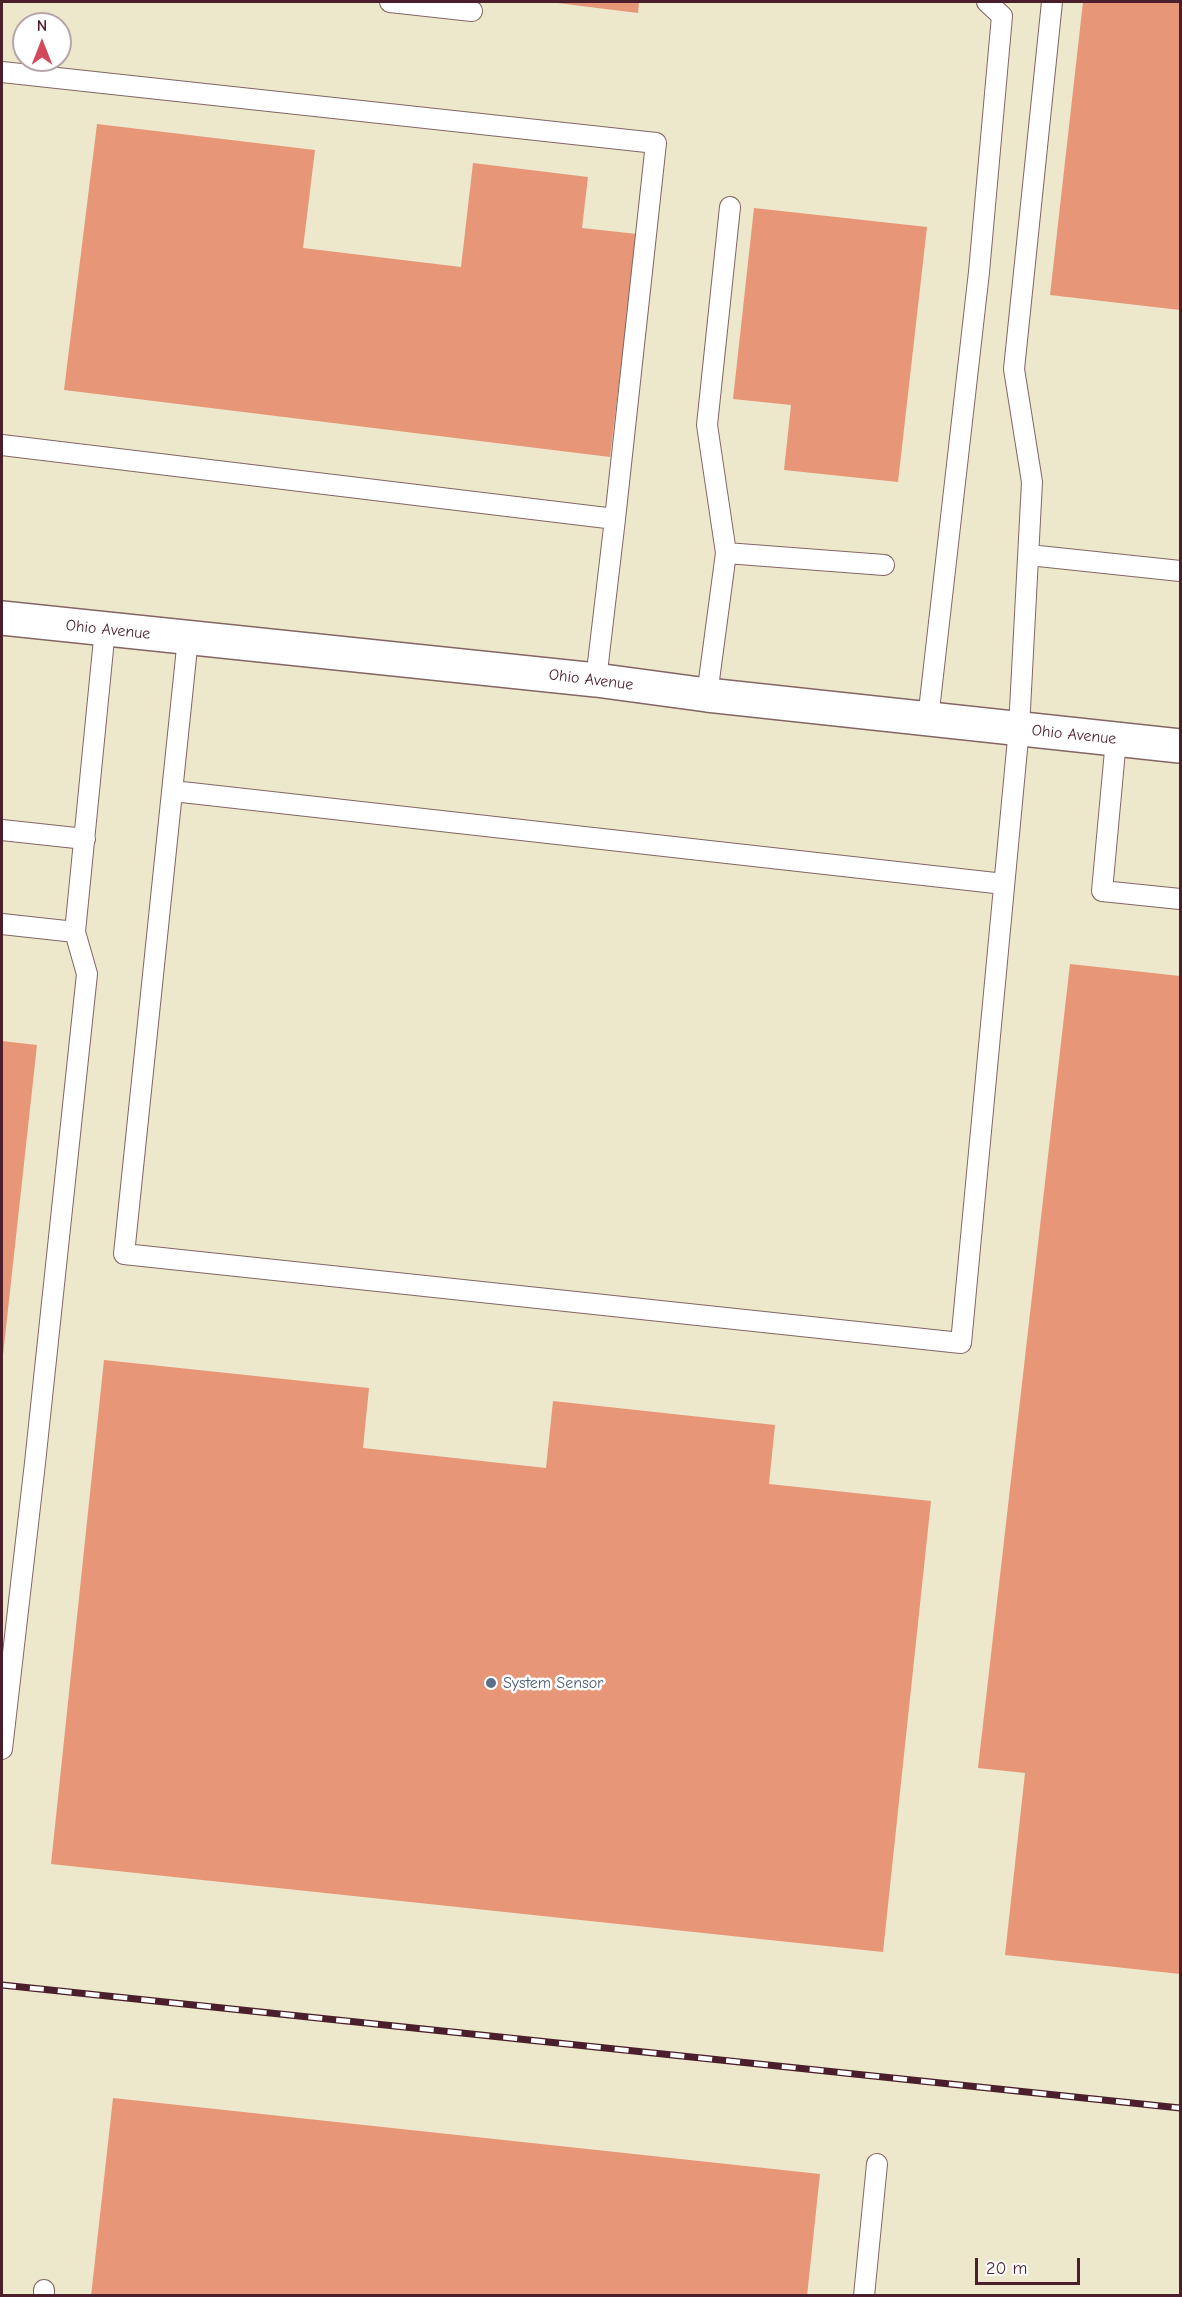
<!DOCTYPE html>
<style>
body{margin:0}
#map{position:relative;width:1182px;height:2297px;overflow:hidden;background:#ede8cc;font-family:"Comic Neue",sans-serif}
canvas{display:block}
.frame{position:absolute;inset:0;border:3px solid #4a1f2b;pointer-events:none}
.north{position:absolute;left:12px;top:12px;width:60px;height:60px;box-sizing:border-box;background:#fff;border:2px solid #b7a5aa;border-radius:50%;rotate:0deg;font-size:16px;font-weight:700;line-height:24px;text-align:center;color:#4a1f2b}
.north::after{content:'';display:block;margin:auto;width:21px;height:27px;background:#d1495b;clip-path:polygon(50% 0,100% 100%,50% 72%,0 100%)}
.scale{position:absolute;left:975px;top:2258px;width:105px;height:27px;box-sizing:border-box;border:3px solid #4a1f2b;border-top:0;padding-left:8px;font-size:18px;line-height:21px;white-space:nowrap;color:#4a1f2b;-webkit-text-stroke:4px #fff;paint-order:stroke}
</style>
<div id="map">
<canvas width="1182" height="2297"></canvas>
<div class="frame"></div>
<div class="north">N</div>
<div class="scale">20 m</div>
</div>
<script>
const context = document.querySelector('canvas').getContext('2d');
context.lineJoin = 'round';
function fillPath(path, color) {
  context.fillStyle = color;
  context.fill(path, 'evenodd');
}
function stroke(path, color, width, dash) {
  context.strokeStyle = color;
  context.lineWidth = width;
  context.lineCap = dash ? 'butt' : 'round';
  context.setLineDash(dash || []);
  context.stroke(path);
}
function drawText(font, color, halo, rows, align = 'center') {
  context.font = font + ' "Comic Neue",sans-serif';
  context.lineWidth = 5;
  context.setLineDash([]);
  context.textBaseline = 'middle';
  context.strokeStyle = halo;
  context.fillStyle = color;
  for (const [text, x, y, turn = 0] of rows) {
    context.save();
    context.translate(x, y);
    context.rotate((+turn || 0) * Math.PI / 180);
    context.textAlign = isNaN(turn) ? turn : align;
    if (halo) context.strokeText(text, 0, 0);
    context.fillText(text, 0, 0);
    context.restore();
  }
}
fillPath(new Path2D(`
 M549,2H639L638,13Z
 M1083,2H1180V310L1050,295Z
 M97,124L315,150L303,248L461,267L473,163L588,177L582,228L637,234L610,457L64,390Z
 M754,208L927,227L898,482L784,470L791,405L733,399Z
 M1070,964L1180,976V1974L1005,1955L1025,1773L978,1768Z
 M2,1041L37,1045L3,1355H2Z
 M104,1360L369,1388L363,1448L546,1468L553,1401L775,1425L769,1484L931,1501L883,1952L51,1864Z
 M113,2098L820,2174L807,2296H91Z`), '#e79678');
const lane = new Path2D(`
 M390,2L472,11
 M2,72L656,143L615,519
 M2,445L615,519L596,680
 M726,553L884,565
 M1029,555L1180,571
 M188,638L124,1254L961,1343L1019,728L1032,482L1014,369L1052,2
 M707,695L726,553L707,425L730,207
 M928,719L979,272L1002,16L987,2
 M1116,740L1102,891L1180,899
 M173,791L1004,884
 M2,830L85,839
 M2,924L75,932
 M2,1749L35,1463L87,974L75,932L105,629
 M44,2296V2290
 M864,2296L877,2164`);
const street = new Path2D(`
 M2,618L596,680L707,695L1180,746`);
stroke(lane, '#836563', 22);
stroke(street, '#836563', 36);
stroke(lane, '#fff', 20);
stroke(street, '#fff', 33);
const rail = new Path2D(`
 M2,1985L1180,2108`);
stroke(rail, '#4a1f2b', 7);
stroke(rail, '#fff', 4.5, [14]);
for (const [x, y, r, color] of [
 [491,1683,6,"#5c6f8a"]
]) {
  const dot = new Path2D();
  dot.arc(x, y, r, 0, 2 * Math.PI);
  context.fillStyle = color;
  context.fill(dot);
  stroke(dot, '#fff', 2);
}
drawText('16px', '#4a1f2b', '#fff', [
 ["Ohio Avenue",108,630,6],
 ["Ohio Avenue",591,680,7],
 ["Ohio Avenue",1074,735,6]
]);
drawText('16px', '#4e5e75', '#fff', [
 ["System Sensor",503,1683]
], 'left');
</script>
